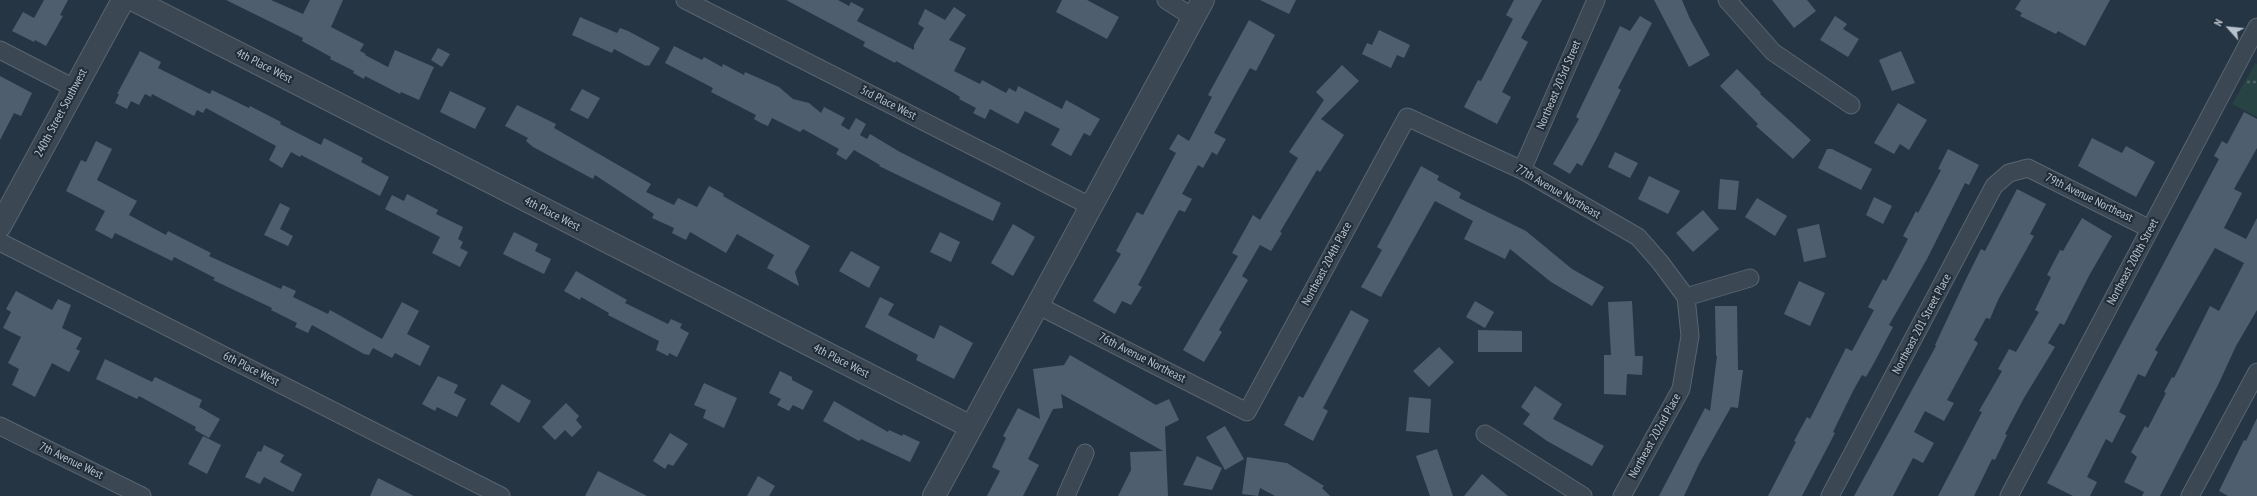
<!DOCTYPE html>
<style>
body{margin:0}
#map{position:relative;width:2257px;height:496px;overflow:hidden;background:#263543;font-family:"PT Sans Narrow",sans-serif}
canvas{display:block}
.north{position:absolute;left:2209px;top:8px;width:40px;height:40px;-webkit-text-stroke:3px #1f2c38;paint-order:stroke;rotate:297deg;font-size:11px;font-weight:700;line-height:16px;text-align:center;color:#b8c2cc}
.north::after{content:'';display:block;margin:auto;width:14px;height:18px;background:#b8c2cc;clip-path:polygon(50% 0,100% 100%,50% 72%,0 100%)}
</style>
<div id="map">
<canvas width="2257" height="496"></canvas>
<div class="north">N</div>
</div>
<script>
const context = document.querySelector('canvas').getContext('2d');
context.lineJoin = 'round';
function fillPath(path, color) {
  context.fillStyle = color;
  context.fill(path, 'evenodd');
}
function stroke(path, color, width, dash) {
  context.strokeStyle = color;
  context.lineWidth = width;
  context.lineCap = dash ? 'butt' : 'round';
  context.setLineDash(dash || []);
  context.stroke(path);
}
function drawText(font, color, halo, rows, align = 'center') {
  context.font = font + ' "PT Sans Narrow",sans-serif';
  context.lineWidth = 4;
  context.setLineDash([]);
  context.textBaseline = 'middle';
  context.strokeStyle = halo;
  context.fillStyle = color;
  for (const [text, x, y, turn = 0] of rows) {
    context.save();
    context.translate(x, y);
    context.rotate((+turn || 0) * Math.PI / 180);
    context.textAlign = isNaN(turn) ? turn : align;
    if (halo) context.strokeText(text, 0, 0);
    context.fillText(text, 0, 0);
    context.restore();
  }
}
fillPath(new Path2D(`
 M2255,64H2257V117L2232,104Z`), '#284344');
fillPath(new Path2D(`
 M44,0H68L60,15L63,16L46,46L35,40L34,42L12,31L23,12L34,18Z
 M226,0H271L303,14L310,0H343L331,27L364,44L360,51L366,54L365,55L388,67L395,50L434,67L419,100L401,92L400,94L365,76L364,79L353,73L354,71L330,59L331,57L302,41L303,38Z
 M786,0H838L849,6L851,2L864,9L857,21L914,50V45L924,28L918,24L925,9L945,20L954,7L966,15L949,40L966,48L954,71L980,84L982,80L1006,93L1009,88L1016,92L1018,86L1062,109L1066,100L1100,119L1090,136L1084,133L1071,156L1051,145L1060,129L1025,111L1018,124L990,109L985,119L973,113L976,108L959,99L960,97L952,92L896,61L895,63L863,46L865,42Z
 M1062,0H1087L1119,17L1107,39L1056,12Z
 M1260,0H1296L1289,14Z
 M1514,0H1542L1521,38L1528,42L1502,92L1511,97L1497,124L1464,107L1478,80L1481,81L1513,19L1506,15Z
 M1654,0H1682L1690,19L1710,55L1689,67Z
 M1772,0H1807L1816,11L1794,28Z
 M2021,0H2110L2085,46L2058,31L2056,34L2020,16L2022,13L2015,9Z
 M1640,16L1652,23L1618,88L1621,90L1597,138L1582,166L1577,163L1570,174L1553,164L1579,119L1576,117L1620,26L1630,31Z
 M1835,16L1847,24L1843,29L1859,39L1848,57L1820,40Z
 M580,17L617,33L620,28L628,31L660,48L649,66L647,65L646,66L614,49L612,53L572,35Z
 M1249,20L1275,35L1256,71L1250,68L1214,133L1226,139L1217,155L1212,152L1203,168L1198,165L1182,194L1192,199L1185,212L1179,210L1138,285L1142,287L1131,305L1122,301L1115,314L1093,301L1121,254L1116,251L1137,212L1143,215L1176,153L1169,149L1178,134L1189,141L1212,97L1208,95Z
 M1379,30L1410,45L1404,58L1397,55L1391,68L1362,54L1367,43L1372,45Z
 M674,46L702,60L704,57L722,67L723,64L744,75L745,72L779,87L793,99L809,103L821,113L824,107L845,118L841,125L849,130L856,118L866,124L860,135L867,139L870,134L900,152L1001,203L993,221L879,166L880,165L854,150L846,160L836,154L839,149L803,129L800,132L772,118L768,126L761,123L754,119L756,115L711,92L713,88L665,63Z
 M438,48L450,54L442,67L431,60Z
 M140,51L161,62L158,68L210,94L212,90L249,108L250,106L281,122L280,124L321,145L324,138L363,158L361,162L389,177L380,196L301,155L300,157L291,152L282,168L269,160L276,146L206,108L203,113L197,110L194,116L152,94L151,97L145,94L139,105L131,101L127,109L115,103L119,94H117Z
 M1901,51L1915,83L1892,91L1879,60Z
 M1342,65L1359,81L1321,119L1344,135L1320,172L1317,170L1280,232L1282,233L1271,251L1260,245L1242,276L1248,280L1219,330L1222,332L1204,362L1183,350L1238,256L1232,253L1253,215L1260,220L1298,158L1289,152L1324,100L1316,92Z
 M1737,69L1761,93L1760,94L1811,140L1793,159L1756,126L1758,124L1720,86Z
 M0,76L32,93L21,116L14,113L0,140Z
 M582,89L600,98L588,119L570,110Z
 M450,91L486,108L475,129L440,112Z
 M1898,103L1927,120L1909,150L1900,144L1894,154L1874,143Z
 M517,105L556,124L554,128L651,184L646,192L674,205L678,198L697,207L709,186L724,194L723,196L810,246L795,272L799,286L767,268L774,255L737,234L726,253L690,232L686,240L672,233L674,228L652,218L654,214L595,175L593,179L533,147L526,141L528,138L505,126Z
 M2244,112L2257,119V148L2234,189L2242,193L2224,228L2246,239L2257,218V310L2236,346L2218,385L2160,496H2142L2144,492L2124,482L2137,457L2131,452L2145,426L2148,428L2166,393L2164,392L2172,377L2174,378L2210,306L2219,311L2244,263L2215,248L2155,350L2158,352L2145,377L2138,374L2119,412L2126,416L2112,443L2106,439L2087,477L2097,482L2090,496H2073L2047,483L2219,159L2214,156L2222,141L2227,144Z
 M2092,138L2122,153L2126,146L2155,162L2136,197L2078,166Z
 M96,141L112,149L97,180L137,201L129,215L166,235L168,231L211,253L209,256L281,289L283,285L296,291L293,297L328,314L330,310L382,339L402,302L419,311L407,334L430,346L420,366L395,353L392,358L373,348L369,355L364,354L312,325L308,333L295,327L297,323L271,310L272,308L213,280L215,278L174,257L172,261L115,233L112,239L95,230L105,211L66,191L81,160L86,162Z
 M1827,149H1832L1872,169L1861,190L1818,168Z
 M1948,149L1979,165L1969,185L1965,183L1927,259L1889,325L1893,327L1874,363L1866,377L1862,375L1853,391L1833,432L1835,433L1802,496H1768L1796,442L1794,441L1807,417L1810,419L1846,348L1852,351L1874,310L1868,307L1883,279L1886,281L1908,239L1903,236L1916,211L1918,213L1941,170L1938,169Z
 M1615,152L1638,163L1630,178L1608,167Z
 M1421,166L1439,176L1437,180L1461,193L1459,198L1526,231L1572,269L1604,287L1592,306L1551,282L1510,249L1505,259L1464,239L1473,221L1435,201L1381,297L1361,287L1382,250L1377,247Z
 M1649,176L1680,191L1668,214L1638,199Z
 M1720,179L1739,181L1736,210L1718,209Z
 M2017,189L2046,204L2030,234L2034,236L1998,300L1990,319L1986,318L1974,340L1978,343L1947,400L1954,403L1944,421L1925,411L1914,432L1934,443L1923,463L1913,458L1893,496H1854L1936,346L1935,345L1967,277L1981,249L1985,251Z
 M407,194L438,210L436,214L463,227L458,239L463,242L460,248L468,252L460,267L432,253L440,237L385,209L392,195L404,201Z
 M1874,197L1892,206L1883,224L1866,215Z
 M1757,198L1787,216L1775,236L1745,217Z
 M280,203L290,208L280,229L293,236L288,246L264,235Z
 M1703,210L1719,229L1693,252L1676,233Z
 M2082,218L2112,236L2090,274L2064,325L2060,323L2048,343L2055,347L2024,398L2005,434L2007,435L1995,460L1992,459L1974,496H1938L1982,412L1979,411L2002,371L1998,369L2009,349L2016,352L2039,312L2035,310L2051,277L2047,275L2060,250L2063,251Z
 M1013,224L1035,237L1013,276L991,263Z
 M1819,224L1826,257L1804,262L1797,229Z
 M514,232L538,244L535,251L551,259L544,274L503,254Z
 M940,232L960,242L951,262L930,252Z
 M851,251L880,267L869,288L839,271Z
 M576,271L627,300L625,303L668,324L671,319L682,324L680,328L689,333L677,357L669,353L668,356L656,350L659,341L608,315L609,313L581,297L580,300L564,291Z
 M1799,281L1825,293L1810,326L1784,314Z
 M16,291L52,310L58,299L71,305L62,328L82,338L76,349L80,351L69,372L52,363L35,397L12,385L19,369L8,363L21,337L3,328L11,312L6,309Z
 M880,297L894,304L888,315L934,339L940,325L973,343L954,379L916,360L918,355L865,327Z
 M1475,301L1494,312L1485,328L1466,317Z
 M1632,301L1635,356H1643L1642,375L1627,374L1626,395L1604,394V355H1611L1608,302Z
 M1715,306H1737L1738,370H1743L1738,408L1731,407L1699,464L1684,496H1659L1705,408L1710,411L1717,356H1716Z
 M1351,310L1369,320L1323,408L1328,411L1313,441L1284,425L1299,396L1303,398Z
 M1478,330L1522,331V352H1478Z
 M1439,347L1454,362L1429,387L1413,371Z
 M1070,355L1156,405L1169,399L1179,420L1165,427L1168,496H1118L1131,470L1130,452L1163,451L1061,394L1063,408L1053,409L1028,459L1039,465L1023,496H987L1000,471L992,467L1006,438L1003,436L1018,408L1040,419L1033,369L1064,365Z
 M105,359L152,382L155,377L202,400L199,407L220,419L209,438L195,430L196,427L139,396L137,399L96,379Z
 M780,371L792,377V380L813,391L803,410L793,405L789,411L777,405L781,399L769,393Z
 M438,376L458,385L454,393L466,399L457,417L437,407L435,411L422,404Z
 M704,383L737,398L724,428L703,418L706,410L694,405Z
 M502,384L531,401L519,423L490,404Z
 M1535,386L1562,404L1553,419L1604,446L1592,466L1547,441L1523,424L1530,414L1521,407Z
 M1409,397L1431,399L1429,433L1406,431Z
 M834,401L888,432L889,430L902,436L903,434L920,442L910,462L861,439L859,441L823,421Z
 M566,403L579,416L576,420L582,427L572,437L565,430L555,440L542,427Z
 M2257,418V496H2228L2219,491L2244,440L2246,441Z
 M1225,426L1244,459L1225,470L1206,437Z
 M670,433L688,444L673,466L668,464L665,469L653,461Z
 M203,436L221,445L207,474L188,464Z
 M264,445L284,455L280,462L302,474L293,492L264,477L260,484L245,477L258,451L261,452Z
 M1437,449L1453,496H1430L1416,456Z
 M1197,456L1222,468L1212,490L1183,485Z
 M1247,457L1287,463L1324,486L1322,488L1330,496H1275L1260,488L1258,496L1242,494Z
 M598,471L647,496H585Z
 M1482,474L1508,496H1464Z
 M758,476L775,486L769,496H747Z
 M378,478L414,496H370Z`), '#4f5e6e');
const minor = new Path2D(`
 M685,0L1090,206
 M1166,0L1194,18
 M1727,0L1773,52L1851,105
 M0,50L74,88
 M1522,170L1596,0
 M0,242L501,496
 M1037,305L1247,412L1407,117L1522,170L1638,237L1660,262L1686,297
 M0,426L142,496
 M1485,434L1583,496
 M1066,496L1085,453
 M1622,496L1681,389L1690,336L1686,297L1750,278
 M1830,496L1994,186L2009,173L2028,168L2150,229
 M2009,496L2257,27
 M2190,496L2257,372`);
const tertiary = new Path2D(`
 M134,0L971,427
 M0,226L123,0
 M934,496L1203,0`);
stroke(minor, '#596570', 19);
stroke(tertiary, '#596570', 24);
stroke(new Path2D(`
 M2247,82H2257`), '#476060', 2.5, [3, 3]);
stroke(minor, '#3b4753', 17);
stroke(tertiary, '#3b4753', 22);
drawText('12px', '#b8c2cc', '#1f2c38', [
 ["4th Place West",264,66,27],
 ["Northeast 203rd Street",1559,85,-67],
 ["3rd Place West",888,103,27],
 ["240th Street Southwest",61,113,-62],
 ["77th Avenue Northeast",1558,192,30],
 ["79th Avenue Northeast",2089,198,26],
 ["4th Place West",552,214,27],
 ["Northeast 200th Street",2133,262,-62],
 ["Northeast 204th Place",1327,264,-62],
 ["Northeast 201 Street Place",1922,324,-62],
 ["76th Avenue Northeast",1142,358,27],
 ["4th Place West",841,361,27],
 ["6th Place West",251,369,27],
 ["Northeast 202nd Place",1655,436,-61],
 ["7th Avenue West",71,461,26]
]);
</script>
